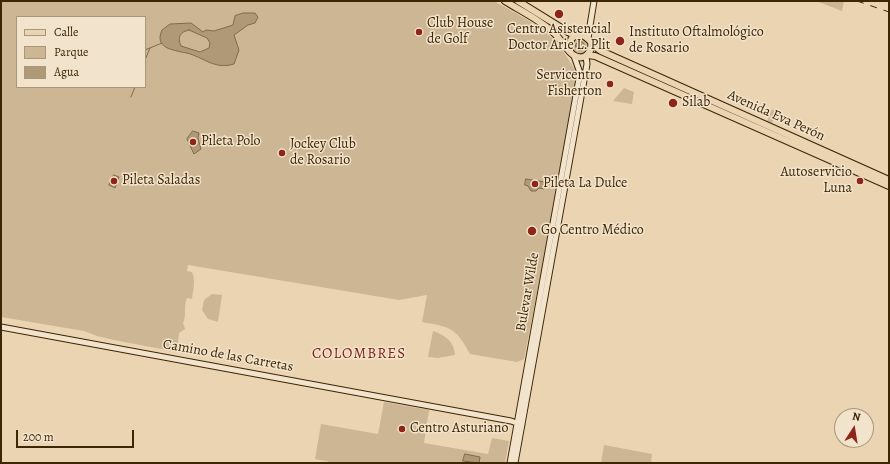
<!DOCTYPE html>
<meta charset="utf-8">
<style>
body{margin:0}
#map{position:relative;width:890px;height:464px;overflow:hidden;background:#ebd4b2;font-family:Alegreya,serif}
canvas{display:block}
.frame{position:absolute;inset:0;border:2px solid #3c2603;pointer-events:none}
.legend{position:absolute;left:16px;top:16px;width:130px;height:72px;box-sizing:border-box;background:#f2e3cd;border:1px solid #a9977c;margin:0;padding:5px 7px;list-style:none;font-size:12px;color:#3c2603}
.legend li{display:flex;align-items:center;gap:8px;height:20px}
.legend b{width:20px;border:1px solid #a9977c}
.north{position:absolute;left:834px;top:408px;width:40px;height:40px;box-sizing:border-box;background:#f2e3cd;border:1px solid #a9977c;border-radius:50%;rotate:12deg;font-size:11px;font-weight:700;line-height:16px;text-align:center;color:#3c2603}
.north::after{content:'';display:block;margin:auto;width:14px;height:18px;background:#8f2418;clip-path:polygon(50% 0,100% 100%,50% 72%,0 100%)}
.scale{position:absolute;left:16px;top:430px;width:118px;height:18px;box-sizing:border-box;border:2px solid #3c2603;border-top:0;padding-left:5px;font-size:12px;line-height:14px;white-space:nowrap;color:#3c2603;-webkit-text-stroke:3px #f2e3cd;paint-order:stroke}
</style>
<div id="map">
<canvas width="890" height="464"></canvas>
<div class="frame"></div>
<ul class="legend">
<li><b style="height:5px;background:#ebd4b2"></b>Calle</li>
<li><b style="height:11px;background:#cdb694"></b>Parque</li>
<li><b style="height:11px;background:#b09976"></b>Agua</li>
</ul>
<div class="north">N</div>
<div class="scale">200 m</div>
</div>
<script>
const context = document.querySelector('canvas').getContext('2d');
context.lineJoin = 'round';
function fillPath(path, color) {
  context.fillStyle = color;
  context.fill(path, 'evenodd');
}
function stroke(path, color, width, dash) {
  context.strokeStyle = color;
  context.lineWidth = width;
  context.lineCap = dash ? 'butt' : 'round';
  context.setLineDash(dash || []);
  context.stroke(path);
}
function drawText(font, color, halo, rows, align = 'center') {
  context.font = font + ' Alegreya,serif';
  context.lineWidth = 3;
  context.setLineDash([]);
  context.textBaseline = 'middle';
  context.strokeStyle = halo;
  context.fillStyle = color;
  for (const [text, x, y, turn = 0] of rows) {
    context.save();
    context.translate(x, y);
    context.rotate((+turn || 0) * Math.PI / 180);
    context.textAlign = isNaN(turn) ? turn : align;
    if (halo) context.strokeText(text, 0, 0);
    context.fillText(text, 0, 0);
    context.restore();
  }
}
fillPath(new Path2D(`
 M1,1H494C513,12 536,23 552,38C562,47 569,61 577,73L552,218L524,359L517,362L470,354C456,328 451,327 422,322L427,295L399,300L188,265L187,271L192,272C196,281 193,290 192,299L187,298C183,307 187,315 183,323L185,329L179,333L177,352L114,340L97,336L84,331L1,317ZM17,17H145V87H17Z
 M816,1H844L842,11Z
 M577,36L590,40L588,55L574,56L570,43Z
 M624,88L634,92L632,104L613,101Z
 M772,109L777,111L772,123L767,121Z
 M212,294L222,295L218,322L208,319L202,310L204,300Z
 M433,331C445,335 454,341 455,355L438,358L428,357Z
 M384,402L429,410L424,443L488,454L492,438L509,441L505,463H335L315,459L321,424L378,434Z
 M604,445L652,454L651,463H601Z`), '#cdb694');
const water = new Path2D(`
 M243,13H255L258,17L255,23L248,25L234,35L239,50L234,64C217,69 208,61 193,55C182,50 152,52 162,30L170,24L191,23L203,32L206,30L214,31L233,25L235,16ZM189,30L207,38L210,43L209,48L200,52L181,46C177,37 180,32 189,30Z
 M575.5 46a4.5 4.5 0 1 1 9 0a4.5 4.5 0 1 1-9 0Z
 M193,131L199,133L198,138L201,149L194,154L187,139Z
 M114,175L119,177L115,188L109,185Z
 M526,179L545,182L544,189L539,188L536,191H531L528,186L525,185Z
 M465,454L480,457L479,463L463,461Z`);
fillPath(water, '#b09976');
stroke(water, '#826b48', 1);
stroke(new Path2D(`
 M145,50L162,43
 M145,60L150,48
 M131,97L135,87`), '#826b48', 1);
const secondary = new Path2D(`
 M588,38L594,1
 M1,327L511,421L522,425
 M510,463L580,73L574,56
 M515,463L587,64L586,56`);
const primary = new Path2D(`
 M505,1C521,11 540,20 554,33C561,39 567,52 575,56C585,61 593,51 591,42
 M518,1L568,32L577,36
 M570,50C569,46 569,42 572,38C584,27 592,46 601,51L889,180
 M588,55L595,56L889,186`);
stroke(secondary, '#3c2603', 7);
stroke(primary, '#3c2603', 8);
stroke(secondary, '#f2e3cd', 5);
stroke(primary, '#ebd4b2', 6);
stroke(new Path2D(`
 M857,1L889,12`), '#3c2603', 1, [7, 7]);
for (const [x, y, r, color] of [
 [559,14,5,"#8f2418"],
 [419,32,4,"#8f2418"],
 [620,41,5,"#8f2418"],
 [610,84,4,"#8f2418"],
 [673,103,5,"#8f2418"],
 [193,142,4,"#8f2418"],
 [282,153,4,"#8f2418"],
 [114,181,4,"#8f2418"],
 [860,181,4,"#8f2418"],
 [535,184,4,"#8f2418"],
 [532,231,5,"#8f2418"],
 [402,429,4,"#8f2418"]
]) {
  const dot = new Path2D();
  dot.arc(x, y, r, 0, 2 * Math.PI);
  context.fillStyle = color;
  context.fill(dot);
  stroke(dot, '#f2e3cd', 1.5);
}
drawText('14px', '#3c2603', '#f2e3cd', [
 ["Club House",427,24],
 ["de Golf",427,40],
 ["Centro Asistencial",559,30,"center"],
 ["Doctor Arie L. Plit",559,46,"center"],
 ["Instituto Oftalmológico",629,33],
 ["de Rosario",629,49],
 ["Servicentro",602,76,"right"],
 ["Fisherton",602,92,"right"],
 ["Silab",682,103],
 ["Pileta Polo",201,142],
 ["Jockey Club",290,145],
 ["de Rosario",290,161],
 ["Autoservicio",852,173,"right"],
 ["Luna",852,189,"right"],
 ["Pileta Saladas",122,181],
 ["Pileta La Dulce",543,184],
 ["Go Centro Médico",541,231],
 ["Centro Asturiano",410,429]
], 'left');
drawText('14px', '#3c2603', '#f2e3cd', [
 ["Avenida Eva Perón",776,116,24],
 ["Bulevar Wilde",528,292,-80],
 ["Camino de las Carretas",228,356,10]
]);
context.letterSpacing = '1px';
drawText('15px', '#7a1f14', '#f2e3cd', [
 ["COLOMBRES",359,354]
]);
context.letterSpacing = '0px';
</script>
